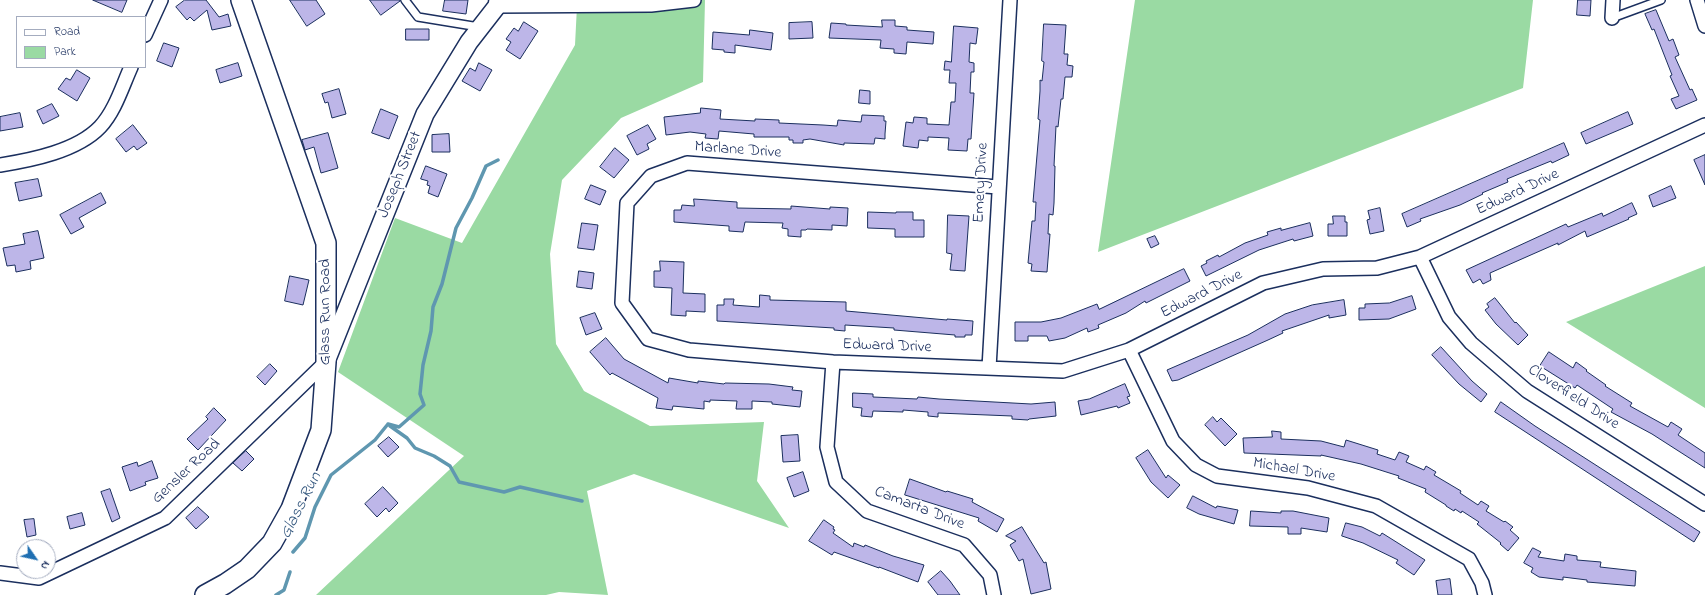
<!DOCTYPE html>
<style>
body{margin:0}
#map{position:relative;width:1705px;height:595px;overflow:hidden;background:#fff;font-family:"Indie Flower",sans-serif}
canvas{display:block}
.legend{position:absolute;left:16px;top:16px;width:130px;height:52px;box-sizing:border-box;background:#fff;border:1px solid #a4acbf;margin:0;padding:5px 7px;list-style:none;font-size:12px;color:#1b2f5e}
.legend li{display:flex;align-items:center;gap:8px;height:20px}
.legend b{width:20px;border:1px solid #a4acbf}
.north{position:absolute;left:16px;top:539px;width:40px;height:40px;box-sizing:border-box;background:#fff;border:1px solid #a4acbf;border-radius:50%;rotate:124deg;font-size:11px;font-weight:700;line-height:16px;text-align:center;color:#1b2f5e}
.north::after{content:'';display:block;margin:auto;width:14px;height:18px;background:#1f6fb2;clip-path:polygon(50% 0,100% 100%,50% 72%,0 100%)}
</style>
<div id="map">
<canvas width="1705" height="595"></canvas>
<ul class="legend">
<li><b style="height:5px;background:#fff"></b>Road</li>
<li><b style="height:11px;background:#9adaa3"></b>Park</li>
</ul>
<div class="north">N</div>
</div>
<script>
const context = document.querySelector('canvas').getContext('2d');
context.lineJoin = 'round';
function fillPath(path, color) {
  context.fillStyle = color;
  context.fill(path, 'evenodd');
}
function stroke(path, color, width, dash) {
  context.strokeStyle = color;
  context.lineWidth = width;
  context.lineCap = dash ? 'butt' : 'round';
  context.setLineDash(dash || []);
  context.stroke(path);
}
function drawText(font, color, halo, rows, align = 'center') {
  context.font = font + ' "Indie Flower",sans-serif';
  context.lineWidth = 4;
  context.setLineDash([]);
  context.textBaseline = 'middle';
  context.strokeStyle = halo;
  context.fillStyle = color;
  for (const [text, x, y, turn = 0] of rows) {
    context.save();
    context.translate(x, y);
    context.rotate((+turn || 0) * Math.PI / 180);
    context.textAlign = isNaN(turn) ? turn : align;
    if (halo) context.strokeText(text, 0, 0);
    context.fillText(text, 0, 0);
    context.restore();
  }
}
fillPath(new Path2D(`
 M523,0H705L703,82L621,118L562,180L550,254L556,344L584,391L650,426L764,422L757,481L789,528L634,474L587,491L608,595L559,592L546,595H316L464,456L338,372L395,218L462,243L575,45L577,6Z
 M1135,0H1533L1523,88L1098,252Z
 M1705,266V408L1566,322Z`), '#9adaa3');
stroke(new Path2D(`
 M388,424L399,427L424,405L420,394L423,365L431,331L433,307L442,284L456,228L472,198L486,166L498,160
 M390,426L407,438L415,448L434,456L450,466L459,482L504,492L520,487L582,501
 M293,552L305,538L315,507L331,475L375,440L388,424
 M276,595L284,590L290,572`), '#5f97b0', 3.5);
const building = new Path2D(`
 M93,0H127L122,12Z
 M185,0H206L219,17L228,14L231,26L212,30L207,10L194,21L190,17L187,20L176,7Z
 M290,0H316L325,14L307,26Z
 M370,0H400V1L381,15Z
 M445,0H468L466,14L443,11Z
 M1578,0H1591L1590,16L1577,15Z
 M1656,10L1669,41L1673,39L1679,55L1675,57L1690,90L1692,89L1697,100L1676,109L1671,99L1679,96L1670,76L1672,75L1654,29L1652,30L1645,14Z
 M882,20H895V26L907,27V30L934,32L933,44L907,42L906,54L894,53V49L880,48L881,40L829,38L831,23L846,24V25L882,27Z
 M524,22L538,31L520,59L506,50L511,42L506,39L514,28L518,31Z
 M812,22L813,38L789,39V23Z
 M1044,24L1066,25L1064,54H1068L1067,65L1073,66L1072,77H1065L1063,99H1061L1058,127L1056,126L1054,166H1055L1054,203L1053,215L1049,214L1048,234H1050L1047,272L1031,271L1032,264L1028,263L1032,221H1035L1036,202H1033L1040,120L1038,119L1040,91V80L1042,81L1044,62L1042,61Z
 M954,26L978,28L976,44L970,43L969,62L974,63V72H971L970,93H974L971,139H968L967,151L948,150L949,138L928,137V141L919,140L918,148L903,146L906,122L913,123L914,117L927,118V124L949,125L951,102H955L956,83H949L950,70H944L945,61L951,62Z
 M406,29H429V40H406Z
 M750,30L773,33L771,50L735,45V53L724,52V50L712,49L713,32L749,35Z
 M164,43L179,48L172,67L157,61Z
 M238,63L242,76L220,83L216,70Z
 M479,63L492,70L480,91L462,81L470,68L475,71Z
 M77,70L90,78L77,101L58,89L66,78L70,80Z
 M339,89L346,114L332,118L328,102L325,103L322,94Z
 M860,90L870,91V104L859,103Z
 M52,104L59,116L43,124L37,111Z
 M701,108L721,110L720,119L755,121V119L779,120V123L823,125L837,126L838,120L861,122L862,115L884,116V121H886L885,134V139L875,138L874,144L844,143V145L810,139L803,140V143H793V140H789V137H754V134L719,131L718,139L705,138L706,134L690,132L666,135L664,117L700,113Z
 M381,109L398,116L389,139L372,133Z
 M1628,112L1633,124L1586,144L1581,133Z
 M20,113L23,127L0,131V117Z
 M133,125L147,143L137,150L134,146L126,152L116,139Z
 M648,125L656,139L647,144L649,149L637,155L627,136Z
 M328,133L338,168L321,173L314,147L305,150L302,140Z
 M449,134L450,152H432V135Z
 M1564,143L1569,155L1552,163L1551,161L1524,172L1507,179L1508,182L1482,193L1483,194L1460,205L1420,219L1421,221L1407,227L1402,214Z
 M615,148L629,160L614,178L600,167Z
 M1705,155V185L1694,160Z
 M426,166L447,174L438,197L428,193L430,186L427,185L428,181L421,179Z
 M38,179L42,196L19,201L15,183Z
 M591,185L606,191L600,205L585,199Z
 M1671,186L1676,198L1653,207L1649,196Z
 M101,193L106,203L79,218L84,227L71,234L60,215Z
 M694,199L737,202V208L791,209V206L830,209V207L848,208L847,226L832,225V230L807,229L806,230H801V237L788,236V229L782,228L783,223L745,222L743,232L729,231V226L674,222V210H681L682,205L694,206Z
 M1632,203L1637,214L1628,218L1629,219L1587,237L1585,231L1558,245V243L1533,254L1490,273L1491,280L1483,284L1480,279L1473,283L1466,270L1566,224L1568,227L1602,213L1603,216Z
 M1380,208L1384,231L1370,234L1367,220L1370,219L1368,211Z
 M868,212L896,213V212H913V220H924V237H895V229L868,228Z
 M948,215L969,216L965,271L950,270L952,254L947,253Z
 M1333,216H1345V222H1347V236H1328V224H1333Z
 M582,223L598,225L594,250L578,248Z
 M1310,223L1313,236L1294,241L1293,239L1259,250L1206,276L1201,266L1207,263L1206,261L1218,255L1219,257L1245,243L1268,235L1267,232L1281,228V230Z
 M38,231L44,258L30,261L31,269L16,272L15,265L7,266L3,248L25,244L23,234Z
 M1155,236L1159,244L1151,248L1147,239Z
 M660,261L684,262L683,293L705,294V312L686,311V316L671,315L672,288L654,287V271H660Z
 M1184,269L1190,281L1146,303L1145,301L1126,313L1098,325L1099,328L1088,332L1087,328L1065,338L1049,341L1047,336H1028V341H1015V322H1041L1061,318L1097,304L1099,309Z
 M579,271L594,273L592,289L577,287Z
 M290,276L309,280L303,305L285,301Z
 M760,295L770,296V300L846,302V311L947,320V319L973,321L972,335H965V337H955V335L894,330V328L845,325V331L834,330V328L717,321V305H724V299H734L733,305L759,307Z
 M1412,296L1416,309L1389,319L1359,320V308H1365V304L1389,303Z
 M1495,298L1515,323L1516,322L1528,335L1518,345L1496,324L1485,310L1489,307L1487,304Z
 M1344,300L1346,315L1329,318V315L1282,331L1283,333L1268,340L1178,380L1172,381L1167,370L1248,335L1285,314L1312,305Z
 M595,313L602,329L586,335L580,318Z
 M606,338L624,359L668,383L669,378L698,383V381L724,384L725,383L769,384L793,387L792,390L802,391L800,407L772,404V402L752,401V409H736L737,401L710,400V402L704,401V409L673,406L672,410L656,408L658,398L612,373L610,375L590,352Z
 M1441,347L1472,381L1487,394L1481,402L1459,384L1432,355Z
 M1549,352L1573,368L1576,362L1587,370L1586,371L1606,385L1605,386L1632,403L1630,406L1668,427L1671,422L1682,429L1678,435L1705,453V468L1652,434L1611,412L1613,409L1577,385L1575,388L1540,366Z
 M270,364L277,371L265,385L257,377Z
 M1125,384L1130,396L1127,397L1130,403L1118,408L1117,406L1081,415L1078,401L1089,399Z
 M853,393L873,394V397L917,399L918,397L939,399L1031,404L1055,402L1056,416L1029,419L1028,420L1012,419V416L938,413V417L928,416V412L903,410V412L873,411L872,417L861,416L862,408L853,407Z
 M1501,402L1535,426L1700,532L1694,542L1495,412Z
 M214,408L226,420L198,450L187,439L208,419L206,417Z
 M1213,417L1217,422L1221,418L1237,434L1225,446L1205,425Z
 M1272,431L1281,432V439L1321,441L1344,447L1346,440L1378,450L1377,454L1395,460L1399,452L1409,456L1406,462L1424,470L1426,466L1436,472L1434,475L1461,491L1460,493L1478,505L1481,501L1489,506L1486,511L1504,522L1505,521L1513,527L1510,530L1519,538L1508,551L1500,544L1501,543L1477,524L1479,522L1462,511L1461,513L1455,509L1454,511L1446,506V505L1425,492L1426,489L1398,478L1399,476L1361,464L1321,455V456L1244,453L1243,438L1272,437Z
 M798,435L800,461L783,462L781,436Z
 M389,437L399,447L388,457L378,446Z
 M1148,450L1166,478L1168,475L1180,485L1168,498L1151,482L1136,458Z
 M246,451L254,459L242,471L233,463Z
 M152,461L158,478L145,482L146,485L130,491L122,467L137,462L138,466Z
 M803,472L809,491L794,497L787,478Z
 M910,479L946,492L947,491L973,499L972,502L1004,519L997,532L978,521L979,518L905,495Z
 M383,487L398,503L389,512L386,508L377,517L365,504Z
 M110,489L120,518L112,522L101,492Z
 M1193,496L1216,508L1217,506L1238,510L1234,524L1199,514L1187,508Z
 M198,507L209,517L196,529L186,518Z
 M1251,511L1281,513V511H1293L1329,518L1327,532L1301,528V534H1288V527L1250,526Z
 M82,513L85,525L70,529L67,517Z
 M34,519L36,535L27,537L24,520Z
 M824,520L834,527L833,529L835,530L833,533L853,547L854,543L864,547L865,545L893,556L924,565L918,582L879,567V568L834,552L832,555L809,541Z
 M1346,523L1362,527L1380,536L1382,533L1425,560L1414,575L1396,563L1398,560L1363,543L1342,536Z
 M1022,527L1044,563L1046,562L1051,589L1031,594L1023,559L1019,561L1010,545L1016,541L1006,536Z
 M1533,548L1541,552L1538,557L1564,561L1565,554L1577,556V560L1601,562L1600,567L1636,571L1635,586L1587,582V580L1563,577V580L1539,577L1531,572L1533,568L1524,563Z
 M941,571L950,581L960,595H938L928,582Z
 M1450,579L1452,595H1438L1436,581Z`);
fillPath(building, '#bdb6e8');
stroke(building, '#1b2f5e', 1);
const service = new Path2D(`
 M405,0L418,17L479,27
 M1612,18L1661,0`);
const minor = new Path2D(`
 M1697,0L1705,26
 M497,6L651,5L694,0
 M1612,18L1613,0
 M145,35L161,0
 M0,165C32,160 77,151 100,127C115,111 122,87 131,67
 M998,187L687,163L651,176L627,203L622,303L648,339L689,350L833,362L1063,371L1129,350L1263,283L1323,269L1377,268L1420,257L1705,125
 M1420,257L1449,317L1471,343L1527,391L1705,504
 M1129,350L1173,441L1196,465L1217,476L1308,488L1376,506L1469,559L1482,583L1485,595
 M833,362L827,447L836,482L867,511L964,545L990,575L994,595
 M989,368L1010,0
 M0,573L39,578L165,518L326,362`);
const tertiary = new Path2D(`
 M327,359L425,114L469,42L497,6L498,0`);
const secondary = new Path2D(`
 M205,595L225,584L247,569L272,543L291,509L321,430L326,362V243L241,0`);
stroke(service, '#1b2f5e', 10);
stroke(minor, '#1b2f5e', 16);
stroke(tertiary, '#1b2f5e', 20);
stroke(secondary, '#1b2f5e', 22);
stroke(service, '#fff', 7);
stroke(minor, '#fff', 13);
stroke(tertiary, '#fff', 17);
stroke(secondary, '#fff', 19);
drawText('16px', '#1b2f5e', '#fff', [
 ["Marlane Drive",738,151,4],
 ["Joseph Street",401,175,-68],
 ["Emery Drive",982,183,-87],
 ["Edward Drive",1518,193,-25],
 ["Edward Drive",1202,295,-27],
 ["Glass Run Road",326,312,-90],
 ["Edward Drive",887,347,2],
 ["Cloverfield Drive",1573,398,33],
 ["Michael Drive",1294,471,10],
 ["Gensler Road",187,472,-43],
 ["Camarta Drive",919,509,21]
]);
drawText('italic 17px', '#375a80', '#fff', [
 ["Glass Run",302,506,-63]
]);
</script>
